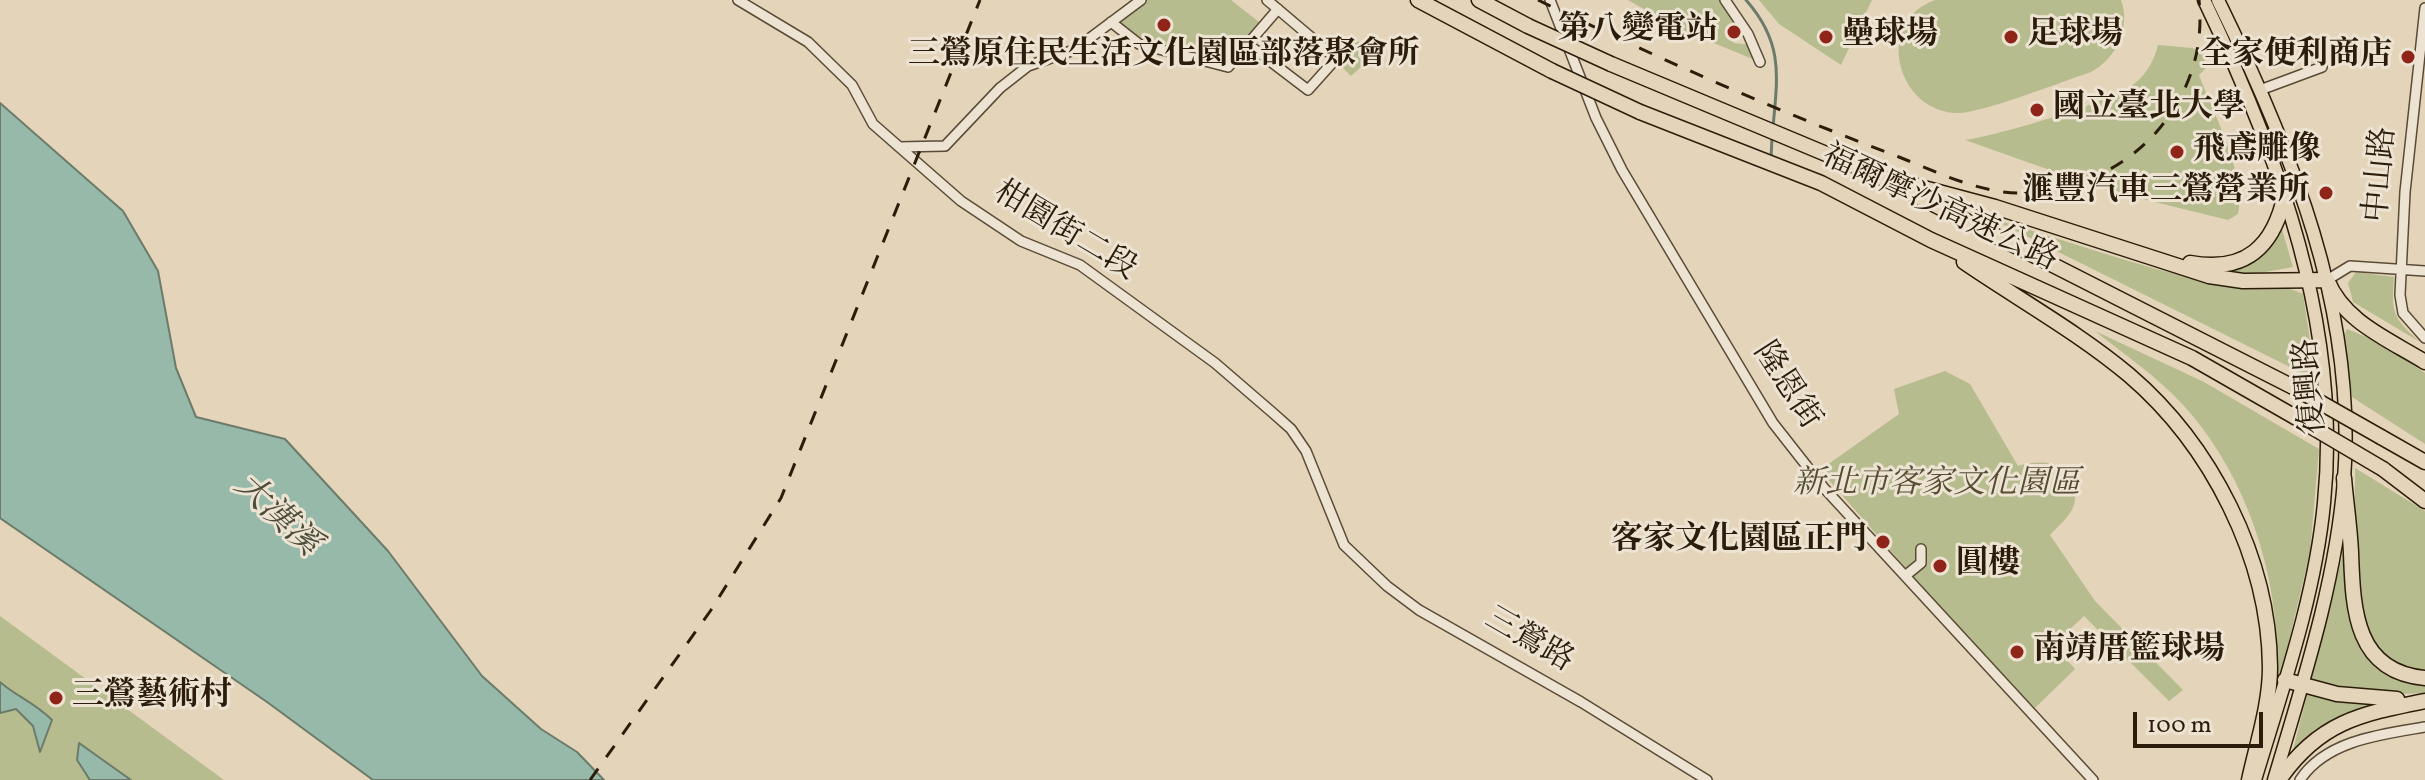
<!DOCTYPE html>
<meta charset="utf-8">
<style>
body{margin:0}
#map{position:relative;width:2425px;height:780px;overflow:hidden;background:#e4d4b9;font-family:Vollkorn,serif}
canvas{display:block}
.scale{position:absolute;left:2133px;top:712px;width:130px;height:36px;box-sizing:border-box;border:4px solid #2c1d0b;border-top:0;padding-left:10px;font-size:24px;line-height:28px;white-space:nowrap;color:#2c1d0b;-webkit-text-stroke:6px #ede3d2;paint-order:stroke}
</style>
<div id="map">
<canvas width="2425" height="780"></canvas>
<div class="scale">100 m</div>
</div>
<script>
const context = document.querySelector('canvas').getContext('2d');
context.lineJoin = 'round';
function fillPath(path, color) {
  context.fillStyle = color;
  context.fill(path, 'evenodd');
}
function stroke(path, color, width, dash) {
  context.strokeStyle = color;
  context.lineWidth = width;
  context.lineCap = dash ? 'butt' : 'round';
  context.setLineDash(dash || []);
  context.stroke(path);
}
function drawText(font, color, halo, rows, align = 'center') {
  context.font = font + ' Vollkorn,"Noto Serif TC",serif';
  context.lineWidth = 6;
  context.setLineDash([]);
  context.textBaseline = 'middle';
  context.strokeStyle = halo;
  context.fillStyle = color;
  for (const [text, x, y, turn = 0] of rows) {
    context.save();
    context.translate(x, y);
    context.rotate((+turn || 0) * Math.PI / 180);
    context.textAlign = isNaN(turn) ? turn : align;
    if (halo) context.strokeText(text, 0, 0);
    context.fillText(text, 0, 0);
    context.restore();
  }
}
fillPath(new Path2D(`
 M1141,0H1231L1264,26L1233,64L1139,44L1111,22Z
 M1628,0H1725L1738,19L1725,32L1734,43L1752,45L1760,62L1677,28Z
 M1759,0H1872L1841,65L1779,24Z
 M1935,0H2121C2131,27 2116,59 2091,72C2064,81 1978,115 1955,113C1895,109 1875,21 1935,0Z
 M1349,35L1366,47L1362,66L1351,76L1337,62L1334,52Z
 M2158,45L2192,48L2212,56L2204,59L2208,66L2199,75C2213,113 2247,175 2238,214L2228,220L2106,190L1965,140C1999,135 2105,104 2131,86C2146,76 2154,61 2158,45Z
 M1990,218C2063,239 2137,267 2211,282C2242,288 2273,279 2303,294L2316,380Z
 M2281,226L2293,267L2249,275L2227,272L2262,255Z
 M2356,272L2394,277C2391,313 2393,318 2420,342L2353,302L2348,283Z
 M2347,329L2376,341L2425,373V444L2352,397L2344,336Z
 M2095,331L2204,382L2319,449L2310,552L2273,709C2274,683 2278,655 2276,629C2270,550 2238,465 2184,406C2158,377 2125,355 2095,331Z
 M1945,371L1970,384L2018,466C2044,458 2080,462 2075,499C2074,514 2060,524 2050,535L2095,601L2183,690L2169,701L2084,616L2053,645L2075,669L2035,708L1983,656L1820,470L1899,414L1894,389Z
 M2355,468L2425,511V675C2414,671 2400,668 2390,661C2342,630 2356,519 2355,468Z
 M2344,549C2348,563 2345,579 2346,593C2349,647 2373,675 2425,685V693L2375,695L2310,682Z
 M0,616L224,780H0Z
 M2308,691L2383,705L2292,754Z`), '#b7bc8e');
const water = new Path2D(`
 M0,103L123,211L158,271L176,368L196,417L285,439L388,551L482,676L541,729L577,752L604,780H373L267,702L0,518Z
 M0,682C17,697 34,702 52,720L40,752L33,726L16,709L0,713Z
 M79,743L131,780H90L77,760Z`);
fillPath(water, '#97b9aa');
stroke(water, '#6c7b6a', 2);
stroke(new Path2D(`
 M1746,0C1783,42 1778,74 1773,127
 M1771,158L1772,138`), '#6c7b6a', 3);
const minor = new Path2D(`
 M738,0L808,42L852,85L873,124L961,201L1021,241L1080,265L1215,363L1273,413L1291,429L1306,451L1344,545L1387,586L1419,610L1581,702L1707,780
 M1550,0L1596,118L1622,170L1773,423L1824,488L2093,780
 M1725,0L1748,34L1760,62
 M2425,8L2405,192L2400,295L2403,313L2425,338
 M1111,22L1139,44L1228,67L1278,9
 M1249,45L1308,90L1334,61L1332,55L1267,0
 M2260,90L2322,67
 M899,147L945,146L1000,88L1028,66L1074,50L1141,0
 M2327,280L2350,266L2425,271
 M1905,576L1921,563V549
 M2300,780C2326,740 2383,734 2425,727`);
const major = new Path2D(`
 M2204,0C2279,156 2342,327 2324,503C2315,597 2282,690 2255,780
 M2218,0C2291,149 2357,310 2344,480C2336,582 2303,682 2274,780`);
const highway = new Path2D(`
 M1418,0L1552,71
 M1479,0L1528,26
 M1611,64L1874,174L2293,387
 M1640,112L1821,183L1931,240L2192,358L2295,417
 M1905,183L1995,207L2209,276L2243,281L2327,280C2344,322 2388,339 2425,362
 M1964,262C2018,299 2079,333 2129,375C2211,445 2269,558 2270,667C2270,705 2257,743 2249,780
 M2190,263C2245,273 2274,247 2285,194
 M2381,437L2425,462
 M2383,469L2425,501
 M2344,478C2346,503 2350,528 2351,553C2353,607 2354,672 2425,678
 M2285,680L2337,694L2397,699
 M2279,780C2319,722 2360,714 2425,701`);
stroke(minor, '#5a4b36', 12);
stroke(major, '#2c1d0b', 15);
stroke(highway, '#2c1d0b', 17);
stroke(minor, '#ede3d2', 9);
stroke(major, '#e4d4b9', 12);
stroke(highway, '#e4d4b9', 14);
stroke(new Path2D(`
 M1538,0C1655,57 1777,111 1899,157C1937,172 1979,193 2020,193C2073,193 2125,169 2159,129C2190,91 2204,49 2199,0
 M590,780L711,610L781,498L980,0`), '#2c1d0b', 3, [14, 14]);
const highwayBridge = new Path2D(`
 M1528,26L1611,64
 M1552,71L1640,112
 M2293,387L2381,437
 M2295,417L2383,469`);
stroke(highwayBridge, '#2c1d0b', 17, []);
stroke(highwayBridge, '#e4d4b9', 14);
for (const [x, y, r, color] of [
 [1164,25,8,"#8f2418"],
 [1734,32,8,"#8f2418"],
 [1826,37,8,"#8f2418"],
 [2011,37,8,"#8f2418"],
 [2408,57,8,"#8f2418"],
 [2037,110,8,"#8f2418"],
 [2177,152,8,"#8f2418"],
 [2326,193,8,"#8f2418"],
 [1883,542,8,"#8f2418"],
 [1940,566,8,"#8f2418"],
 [2017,652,8,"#8f2418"],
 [56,698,8,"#8f2418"]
]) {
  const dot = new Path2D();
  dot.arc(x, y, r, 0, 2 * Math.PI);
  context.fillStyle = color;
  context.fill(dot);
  stroke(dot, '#ede3d2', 3);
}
drawText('bold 32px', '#2c1d0b', '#ede3d2', [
 ["第八變電站",1718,32,"right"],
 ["壘球場",1842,37],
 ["足球場",2027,37],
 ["三鶯原住民生活文化園區部落聚會所",1164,57,"center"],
 ["全家便利商店",2392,57,"right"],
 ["國立臺北大學",2053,110],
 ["飛鳶雕像",2193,152],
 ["滙豐汽車三鶯營業所",2310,193,"right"],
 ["客家文化園區正門",1867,542,"right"],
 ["圓樓",1956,566],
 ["南靖厝籃球場",2033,652],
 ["三鶯藝術村",72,698]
], 'left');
drawText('32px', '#2c1d0b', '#ede3d2', [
 ["中山路",2383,175,-85],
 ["福爾摩沙高速公路",1939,210,25],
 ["柑園街二段",1064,233,31],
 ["復興路",2313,386,-95],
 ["隆恩街",1785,387,57],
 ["三鶯路",1528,642,30]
]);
drawText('italic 32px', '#564d32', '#ede3d2', [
 ["新北市客家文化園區",1937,486]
]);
drawText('italic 34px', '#4c4c3b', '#ede3d2', [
 ["大漢溪",275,517,43]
]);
</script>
